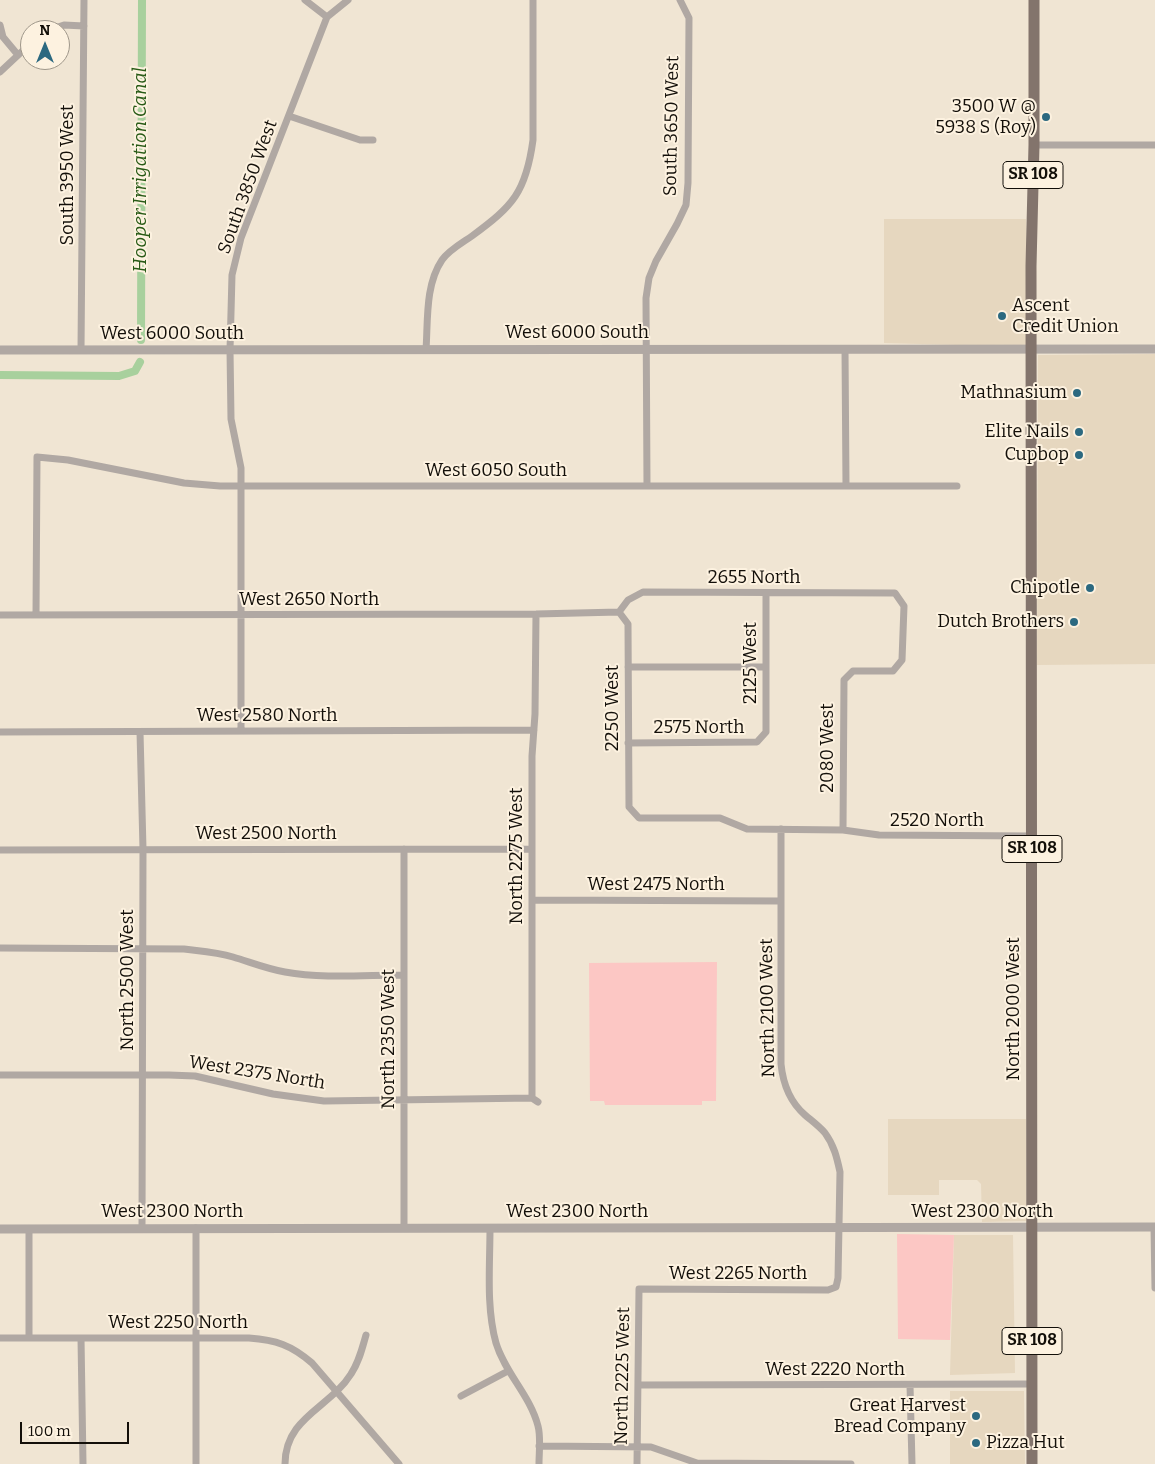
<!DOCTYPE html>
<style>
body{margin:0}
#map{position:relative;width:1155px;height:1464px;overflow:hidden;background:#f0e5d3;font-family:Bitter,serif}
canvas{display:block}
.north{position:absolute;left:20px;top:20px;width:50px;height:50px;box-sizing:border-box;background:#fdf2e0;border:1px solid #9f978a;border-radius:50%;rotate:0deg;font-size:14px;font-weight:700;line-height:20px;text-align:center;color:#130f09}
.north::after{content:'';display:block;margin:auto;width:18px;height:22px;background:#2c6980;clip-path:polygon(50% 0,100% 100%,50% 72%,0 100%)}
.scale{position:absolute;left:20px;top:1422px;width:109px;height:22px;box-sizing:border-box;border:2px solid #130f09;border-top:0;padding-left:6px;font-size:15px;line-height:18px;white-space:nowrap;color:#130f09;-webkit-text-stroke:4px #fdf2e0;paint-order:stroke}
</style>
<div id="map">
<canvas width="1155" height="1464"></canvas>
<div class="north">N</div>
<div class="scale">100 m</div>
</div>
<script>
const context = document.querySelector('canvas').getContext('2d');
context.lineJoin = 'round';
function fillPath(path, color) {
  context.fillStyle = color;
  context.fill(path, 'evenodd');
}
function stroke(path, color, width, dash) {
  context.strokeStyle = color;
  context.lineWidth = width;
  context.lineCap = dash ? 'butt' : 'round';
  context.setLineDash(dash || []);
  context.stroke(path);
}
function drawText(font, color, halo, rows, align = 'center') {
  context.font = font + ' Bitter,serif';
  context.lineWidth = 4;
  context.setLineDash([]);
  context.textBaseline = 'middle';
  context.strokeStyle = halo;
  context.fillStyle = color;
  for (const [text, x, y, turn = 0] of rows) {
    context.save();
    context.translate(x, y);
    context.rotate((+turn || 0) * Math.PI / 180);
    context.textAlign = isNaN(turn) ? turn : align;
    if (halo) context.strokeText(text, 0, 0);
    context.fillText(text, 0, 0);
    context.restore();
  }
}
fillPath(new Path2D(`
 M884,219H1026L1027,347L884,343Z
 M1155,354V664L1037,665L1038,355Z
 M888,1119H1026V1221L982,1222L981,1184L977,1180H939V1195H888Z
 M954,1235H1013L1015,1373L950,1375Z
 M950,1391H1024L1025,1464H950Z`), '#e6d7bf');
fillPath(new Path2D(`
 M717,962L716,1101H702V1105H605L604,1101H590L589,963Z
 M897,1234L954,1235L950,1340L898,1339Z`), '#fcc7c4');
stroke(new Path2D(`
 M141,340L142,0
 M0,375L119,376L135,371L140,362`), '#a8d09d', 8);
stroke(new Path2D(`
 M305,0L327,17L348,0
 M0,25L3,37L18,55
 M49,30L64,25L84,26
 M0,72L30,44
 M289,116L360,140H373
 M1034,145H1155
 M845,349L846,486
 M81,350L84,0
 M426,350C428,321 425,285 442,260C449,250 462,243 472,236C513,206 526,192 533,140V0
 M647,486L646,298L649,278L656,261L677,224L686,205L688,183L689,18L680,0
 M619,612L628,624L629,807L639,818H720L747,829L843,830L879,835L1032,836
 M619,612L628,600L643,592L895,593L904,606L902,660L893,671H853L844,680L843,830
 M0,615L536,614L619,612
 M36,615L37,457L68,460L184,483L220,486H957
 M628,667H766
 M241,731V468L231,419L230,350L232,275L241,238L327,17
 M0,732L534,730
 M140,732L143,849L142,1228
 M628,743L757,742L766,732V593
 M404,849V1228
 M0,850L532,849
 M532,900L781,901
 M0,948L184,949C200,951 217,952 233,957C250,962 267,969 285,972C323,979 365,975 404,975
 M0,1075H169L195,1076L273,1094L324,1101L532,1098L538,1102
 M532,1098V756L535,714L536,614
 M1154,1227L1155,1288
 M196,1228V1464
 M490,1228C490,1266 486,1307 496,1343C505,1373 530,1395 538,1426C541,1437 539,1452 539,1464
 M29,1229V1338
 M0,1338H249C276,1340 291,1345 312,1363L399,1464
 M81,1338L83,1464
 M638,1385L1032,1384
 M910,1385L912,1464
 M461,1396L508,1371
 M539,1446L651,1447L697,1463L851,1464
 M285,1464C285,1417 330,1408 351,1374C359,1362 362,1349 366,1335
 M637,1464L639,1289L828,1290L836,1287L838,1278L840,1172C837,1158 834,1145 825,1133C819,1126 812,1121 805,1115C789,1101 783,1084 781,1064V829`), '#b0a8a3', 7);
stroke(new Path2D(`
 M0,350L1155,349
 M0,1229L1155,1227`), '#b0a8a3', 9);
stroke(new Path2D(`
 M1032,1464L1031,266L1034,145V0`), '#83746c', 11);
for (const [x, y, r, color] of [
 [1046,117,5,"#2c6980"],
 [1002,316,5,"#2c6980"],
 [1077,393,5,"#2c6980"],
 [1079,432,5,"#2c6980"],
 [1079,455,5,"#2c6980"],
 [1090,588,5,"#2c6980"],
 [1074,622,5,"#2c6980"],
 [976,1416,5,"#2c6980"],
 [976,1443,5,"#2c6980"]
]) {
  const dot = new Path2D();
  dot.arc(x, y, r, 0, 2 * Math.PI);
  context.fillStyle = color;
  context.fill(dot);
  stroke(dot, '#fdf2e0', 2);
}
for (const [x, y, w] of [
 [1033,175,60],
 [1032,849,60],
 [1032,1341,60]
]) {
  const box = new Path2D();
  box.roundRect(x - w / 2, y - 13.5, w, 27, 4);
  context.fillStyle = '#fdf2e0';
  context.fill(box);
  stroke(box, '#130f09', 1);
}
drawText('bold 16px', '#130f09', null, [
 ["SR 108",1033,175],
 ["SR 108",1032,849],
 ["SR 108",1032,1341]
]);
drawText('18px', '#130f09', '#fdf2e0', [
 ["3500 W @",1036,107],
 ["5938 S (Roy)",1036,128],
 ["Ascent",1012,306,"left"],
 ["Credit Union",1012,327,"left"],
 ["Mathnasium",1067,393],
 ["Elite Nails",1069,432],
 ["Cupbop",1069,455],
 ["Chipotle",1080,588],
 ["Dutch Brothers",1064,622],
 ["Great Harvest",966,1406],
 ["Bread Company",966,1427],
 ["Pizza Hut",986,1443,"left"]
], 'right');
drawText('18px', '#130f09', '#fdf2e0', [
 ["South 3650 West",672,126,-89],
 ["South 3950 West",68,175,-90],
 ["South 3850 West",248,187,-70],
 ["West 6000 South",577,333],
 ["West 6000 South",172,334],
 ["West 6050 South",496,471],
 ["2655 North",754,578],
 ["West 2650 North",309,600],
 ["2125 West",751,663,-90],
 ["2250 West",613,708,-90],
 ["West 2580 North",267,716],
 ["2575 North",699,728],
 ["2080 West",828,748,-90],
 ["2520 North",937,821],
 ["West 2500 North",266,834],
 ["North 2275 West",517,856,-90],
 ["West 2475 North",656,885],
 ["North 2500 West",128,980,-90],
 ["North 2100 West",768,1008,-91],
 ["North 2000 West",1014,1009,-90],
 ["North 2350 West",389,1039,-90],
 ["West 2375 North",257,1073,9],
 ["West 2300 North",172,1212],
 ["West 2300 North",577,1212],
 ["West 2300 North",982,1212],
 ["West 2265 North",738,1274],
 ["West 2250 North",178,1323],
 ["West 2220 North",835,1370],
 ["North 2225 West",623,1376,-89]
]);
drawText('italic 19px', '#285a16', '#fdf2e0', [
 ["Hooper Irrigation Canal",141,170,-90]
]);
</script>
